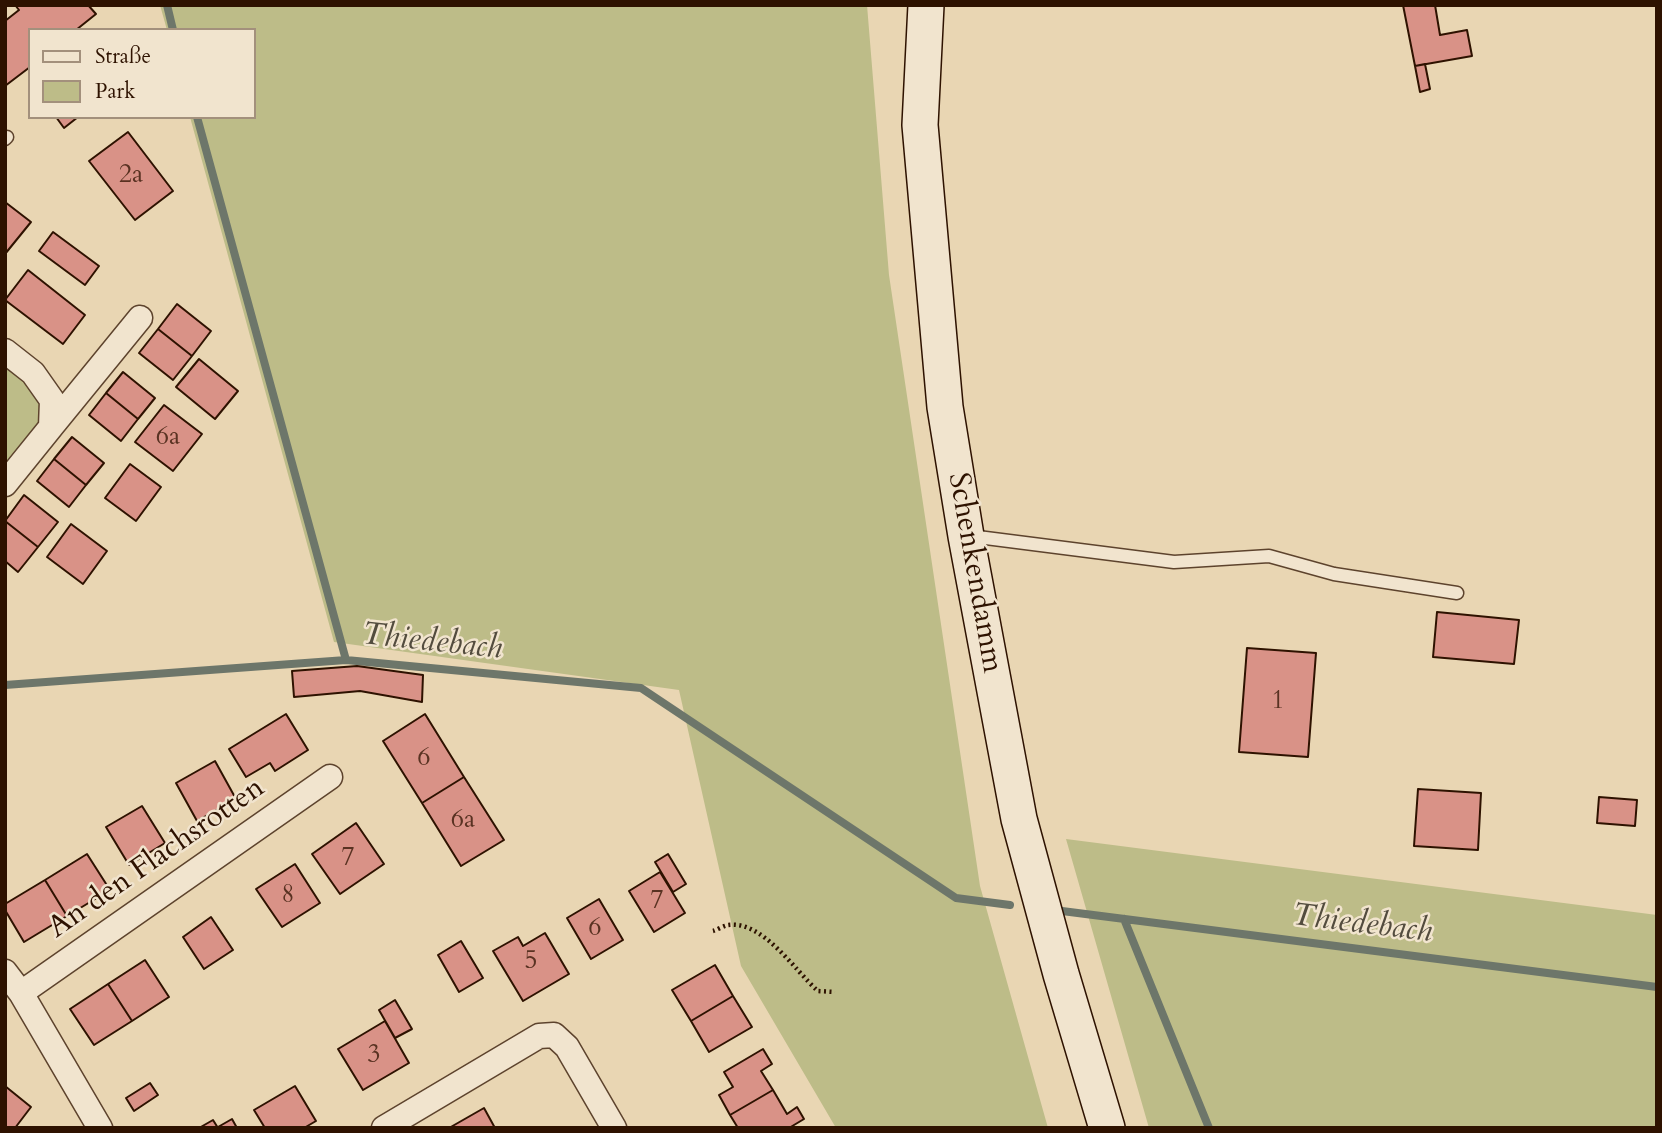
<!DOCTYPE html>
<meta charset="utf-8">
<style>
body{margin:0}
#map{position:relative;width:1662px;height:1133px;overflow:hidden;background:#e9d6b3;font-family:Cardo,serif}
canvas{display:block}
.frame{position:absolute;inset:0;border:7px solid #2e1200;pointer-events:none}
.legend{position:absolute;left:28px;top:28px;width:228px;height:91px;box-sizing:border-box;background:#f1e4ce;border:2px solid #a3907c;margin:0;padding:9px 12px;list-style:none;font-size:21px;color:#2e1200}
.legend li{display:flex;align-items:center;gap:14px;height:35px}
.legend b{width:35px;border:2px solid #a3907c}
</style>
<div id="map">
<canvas width="1662" height="1133"></canvas>
<div class="frame"></div>
<ul class="legend">
<li><b style="height:9px;background:#f1e4ce"></b>Straße</li>
<li><b style="height:19px;background:#bdbc88"></b>Park</li>
</ul>
</div>
<script>
const context = document.querySelector('canvas').getContext('2d');
context.lineJoin = 'round';
function fillPath(path, color) {
  context.fillStyle = color;
  context.fill(path, 'evenodd');
}
function stroke(path, color, width, dash) {
  context.strokeStyle = color;
  context.lineWidth = width;
  context.lineCap = dash ? 'butt' : 'round';
  context.setLineDash(dash || []);
  context.stroke(path);
}
function drawText(font, color, halo, rows, align = 'center') {
  context.font = font + ' Cardo,serif';
  context.lineWidth = 5;
  context.setLineDash([]);
  context.textBaseline = 'middle';
  context.strokeStyle = halo;
  context.fillStyle = color;
  for (const [text, x, y, turn = 0] of rows) {
    context.save();
    context.translate(x, y);
    context.rotate((+turn || 0) * Math.PI / 180);
    context.textAlign = isNaN(turn) ? turn : align;
    if (halo) context.strokeText(text, 0, 0);
    context.fillText(text, 0, 0);
    context.restore();
  }
}
fillPath(new Path2D(`
 M160,5H867L889,275L980,886L1048,1128H836L741,966L679,690L334,642L190,117H254V30H167Z
 M5,351L52,400L5,484Z
 M1066,839L1657,915V1128H1149Z`), '#bdbc88');
stroke(new Path2D(`
 M167,5L173,30
 M197,117L346,660L641,688L956,898L1010,905
 M5,685L346,660
 M1062,911L1657,987
 M1124,919L1209,1128`), '#6d766a', 8);
const building = new Path2D(`
 M15,5H88L96,14L76,30H30V67L5,86V21L19,10Z
 M1403,5H1435L1440,35L1467,30L1472,56L1415,66Z
 M1425,64L1430,89L1420,92L1415,66Z
 M56,117H78L64,128Z
 M128,132L173,191L135,220L89,161Z
 M5,202L31,222L5,254Z
 M53,232L99,266L85,285L39,251Z
 M28,270L85,315L63,344L5,300Z
 M177,304L211,331L192,356L158,329Z
 M158,329L192,356L173,380L139,353Z
 M199,359L238,391L215,419L176,387Z
 M123,372L155,398L138,419L106,393Z
 M106,393L138,419L121,441L89,415Z
 M164,405L202,434L173,471L135,442Z
 M72,437L104,463L86,485L54,459Z
 M54,459L86,485L69,507L37,481Z
 M130,464L161,487L136,521L105,498Z
 M24,495L58,522L38,547L5,521Z
 M5,521L38,547L18,572L5,561Z
 M71,524L107,551L83,584L47,557Z
 M1437,612L1519,620L1514,664L1433,657Z
 M1247,648L1316,653L1308,757L1239,752Z
 M357,666L423,675L422,702L360,691L294,697L292,671Z
 M286,714L308,750L275,771L270,763L246,777L229,749Z
 M425,714L464,777L422,803L383,741Z
 M215,761L236,799L197,821L176,783Z
 M464,777L504,840L461,866L422,803Z
 M1418,789L1481,793L1478,850L1414,846Z
 M1599,797L1637,800L1635,826L1597,823Z
 M142,806L165,843L129,865L106,827Z
 M356,823L384,864L340,894L312,854Z
 M87,854L110,890L67,916L45,880Z
 M668,854L686,884L673,892L655,862Z
 M295,864L320,903L282,927L256,889Z
 M660,872L685,913L654,932L629,891Z
 M45,880L67,916L24,942L5,910V904Z
 M599,899L623,940L591,959L567,918Z
 M211,917L233,950L204,969L183,937Z
 M545,933L569,974L523,1001L493,951L518,937L523,946Z
 M461,941L483,978L459,992L438,955Z
 M145,960L169,997L132,1021L108,984Z
 M715,965L733,996L691,1021L672,990Z
 M108,984L132,1021L94,1045L70,1009Z
 M733,996L752,1027L709,1052L691,1021Z
 M395,1000L412,1029L395,1038L379,1010Z
 M385,1021L409,1063L363,1090L338,1049Z
 M763,1049L772,1064L761,1071L773,1090L730,1115L719,1095L733,1087L724,1072Z
 M150,1083L158,1095L134,1111L126,1098Z
 M5,1086L31,1107L15,1128H5Z
 M295,1086L316,1121L304,1128H265L254,1110Z
 M773,1090L787,1114L797,1107L804,1119L789,1128H738L730,1115Z
 M484,1108L495,1128H449Z
 M232,1119L237,1128H218V1127Z
 M213,1120L218,1128H199Z`);
fillPath(building, '#d99287');
stroke(building, '#2e1200', 2);
const lane = new Path2D(`
 M5,139L7,137
 M970,536L1174,562L1269,556L1334,574L1457,593`);
const street = new Path2D(`
 M5,351L33,373L52,400L51,427L5,484
 M51,427L140,318
 M5,972L21,993L100,1128
 M21,993L330,777
 M384,1128L539,1036L554,1035L567,1047L614,1128`);
const secondary = new Path2D(`
 M926,5L920,125L945,407L966,536L1019,819L1061,974L1107,1128`);
stroke(lane, '#5d432d', 15);
stroke(street, '#5d432d', 27);
stroke(secondary, '#2e1200', 38);
stroke(new Path2D(`
 M713,931C717,930 723,926 728,925C763,920 795,971 818,991L835,992`), '#2e1200', 4.5, [2, 3.5]);
stroke(lane, '#f1e4ce', 12);
stroke(street, '#f1e4ce', 24);
stroke(secondary, '#f1e4ce', 35);
drawText('26px', '#593222', null, [
 ["2a",131,176],
 ["6a",168,438],
 ["1",1278,702],
 ["6",424,759],
 ["6a",463,821],
 ["7",348,859],
 ["8",288,896],
 ["7",657,902],
 ["6",595,929],
 ["5",531,962],
 ["3",374,1056]
]);
drawText('30px', '#2e1200', '#f1e4ce', [
 ["Schenkendamm",974,573,80],
 ["An den Flachsrotten",157,859,-35]
]);
drawText('italic 32px', '#534c3e', '#f1e4ce', [
 ["Thiedebach",432,643,6],
 ["Thiedebach",1362,925,7]
]);
</script>
